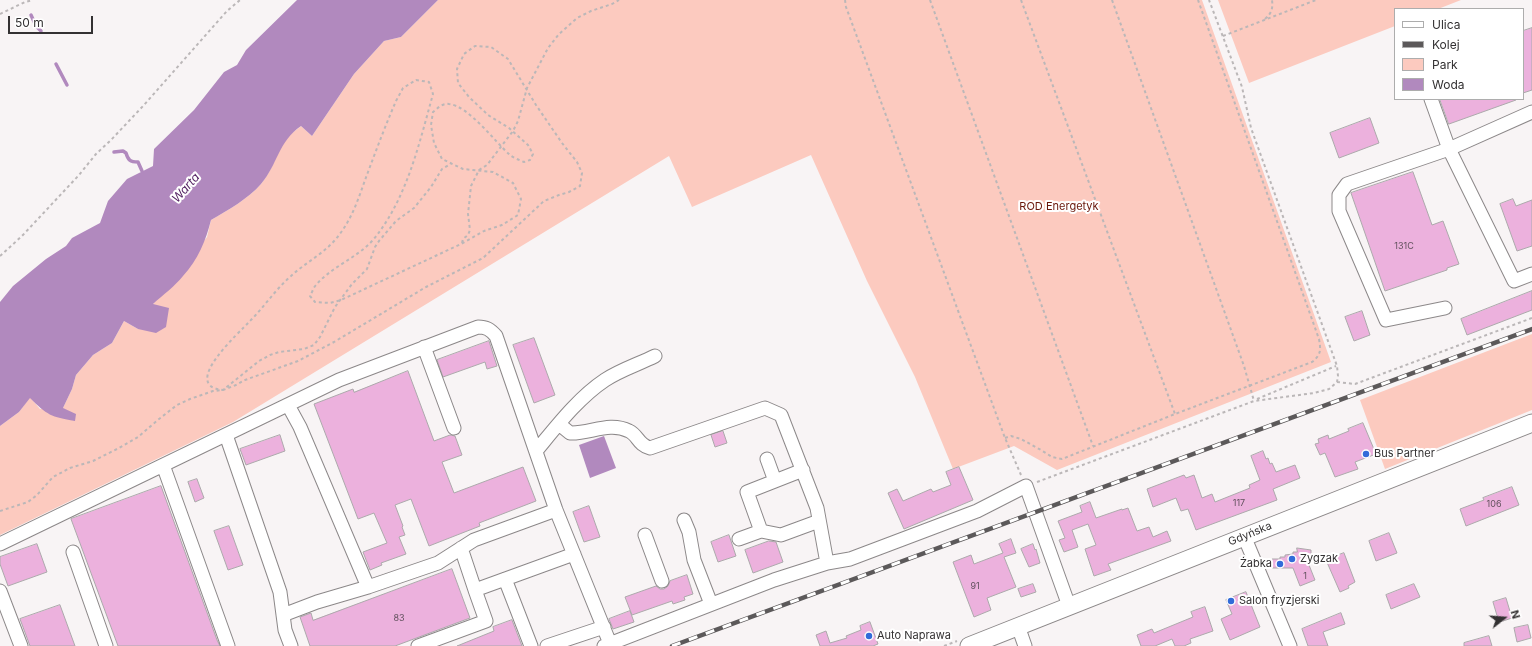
<!DOCTYPE html>
<meta charset="utf-8">
<style>
body{margin:0}
#map{position:relative;width:1532px;height:646px;overflow:hidden;background:#f8f4f5;font-family:Inter,sans-serif}
canvas{display:block}
.legend{position:absolute;left:1394px;top:8px;width:130px;height:92px;box-sizing:border-box;background:#fff;border:1px solid #adadad;margin:0;padding:5px 7px;list-style:none;font-size:12px;color:#333132}
.legend li{display:flex;align-items:center;gap:8px;height:20px}
.legend b{width:20px;border:1px solid #adadad}
.north{position:absolute;left:1484px;top:598px;width:40px;height:40px;-webkit-text-stroke:3px #fff;paint-order:stroke;rotate:73deg;font-size:11px;font-weight:700;line-height:16px;text-align:center;color:#333132}
.north::after{content:'';display:block;margin:auto;width:14px;height:18px;background:#333132;clip-path:polygon(50% 0,100% 100%,50% 72%,0 100%)}
.scale{position:absolute;left:8px;top:16px;width:85px;height:18px;box-sizing:border-box;border:2px solid #333132;border-top:0;padding-left:5px;font-size:12px;line-height:14px;white-space:nowrap;color:#333132;-webkit-text-stroke:3px #fff;paint-order:stroke}
</style>
<div id="map">
<canvas width="1532" height="646"></canvas>
<ul class="legend">
<li><b style="height:5px;background:#fff"></b>Ulica</li>
<li><b style="height:5px;background:#5c595a"></b>Kolej</li>
<li><b style="height:11px;background:#fccabf"></b>Park</li>
<li><b style="height:11px;background:#b189be"></b>Woda</li>
</ul>
<div class="north">N</div>
<div class="scale">50 m</div>
</div>
<script>
const context = document.querySelector('canvas').getContext('2d');
context.lineJoin = 'round';
function fillPath(path, color) {
  context.fillStyle = color;
  context.fill(path, 'evenodd');
}
function stroke(path, color, width, dash) {
  context.strokeStyle = color;
  context.lineWidth = width;
  context.lineCap = dash ? 'butt' : 'round';
  context.setLineDash(dash || []);
  context.stroke(path);
}
function drawText(font, color, halo, rows, align = 'center') {
  context.font = font + ' Inter,sans-serif';
  context.lineWidth = 4;
  context.setLineDash([]);
  context.textBaseline = 'middle';
  context.strokeStyle = halo;
  context.fillStyle = color;
  for (const [text, x, y, turn = 0] of rows) {
    context.save();
    context.translate(x, y);
    context.rotate((+turn || 0) * Math.PI / 180);
    context.textAlign = isNaN(turn) ? turn : align;
    if (halo) context.strokeText(text, 0, 0);
    context.fillText(text, 0, 0);
    context.restore();
  }
}
fillPath(new Path2D(`
 M438,0H1202L1331,362L1057,470L1014,446L953,469L915,377L867,281L811,155L692,207L669,156L233,422L0,535V426L19,412L30,397L40,409L63,408L72,389L76,375L93,355L112,343L124,321L138,329L153,304L207,237L211,220C228,210 248,199 261,184C274,169 277,147 291,134C294,131 298,129 301,126L312,136L354,74L384,41L401,37Z
 M1218,0H1461L1438,9H1395V26L1249,83Z
 M1532,334V410L1385,469L1360,400Z`), '#fccabf');
fillPath(new Path2D(`
 M297,0H438L401,37L384,41L354,74L312,136L301,126C278,142 278,164 261,184C248,199 228,210 211,220C206,240 198,260 183,276C175,286 163,295 153,304L169,308L166,327L156,333L138,329L124,321L112,343L93,355L76,375L72,389L63,408L76,414L75,421C51,417 47,415 30,398L19,412L0,426V302L13,286L46,259L66,246L72,238L100,223L108,201L127,179L153,166L154,149L194,110L224,72L237,65L246,50Z
 M604,436L616,468L590,478L579,445Z`), '#b189be');
stroke(new Path2D(`
 M31,15L36,26L41,31
 M56,64L67,85
 M114,152L123,151L126,153C128,160 130,162 138,162L142,171`), '#b189be', 3.5);
const building = new Path2D(`
 M1532,28V90L1523,93V31Z
 M1440,99H1516V100L1449,124Z
 M1370,118L1379,143L1339,158L1330,133Z
 M1413,172L1432,225L1443,221L1459,264L1447,268V270L1385,291L1351,193Z
 M1513,199L1516,206L1532,200V246L1517,251L1500,204Z
 M1532,291V310L1467,335L1461,319Z
 M1362,311L1370,335L1354,341L1345,317Z
 M534,338L555,395L534,403L513,345Z
 M489,341L497,366L487,369L485,362L443,377L437,360Z
 M408,371L434,441L450,435L455,436L462,455L442,462L454,493L523,467L536,501L479,523L480,526L429,546L411,499L395,505L403,526L402,527L405,535L399,537L406,554L381,563L382,565L370,570L363,552L387,543L374,513L358,519L314,404L353,389L354,392Z
 M1363,423L1376,454L1355,462L1358,469L1335,477L1325,453L1320,455L1315,444L1319,443L1318,439L1328,435L1329,439L1349,431L1348,429Z
 M723,431L727,443L715,447L711,435Z
 M280,435L285,451L246,465L240,449Z
 M1263,451L1266,459L1268,458L1270,464L1272,463L1276,472L1295,465L1300,478L1273,489L1277,500L1196,530L1188,509L1181,511L1176,498L1153,507L1147,489L1184,475L1186,478L1194,475L1202,498L1212,494L1215,502L1250,488L1249,485L1260,480L1251,456Z
 M959,467L973,500L904,529L888,493L897,489L903,501L931,489L933,492L951,485L946,472Z
 M197,479L204,498L195,502L188,482Z
 M161,486L217,640L220,646H118L81,546L71,519Z
 M1512,487L1519,505L1466,526L1460,509L1484,500L1483,498Z
 M1090,502L1096,518L1122,509V510L1128,508L1137,531L1149,527L1153,537L1167,531L1171,541L1108,564L1111,570L1094,576L1085,549L1096,545L1088,524L1072,530L1078,547L1064,552L1059,540L1065,538L1058,521L1082,512L1080,506Z
 M589,506L600,537L584,542L573,512Z
 M229,526L243,565L228,570L214,531Z
 M1389,533L1397,553L1376,561L1369,541Z
 M729,535L736,556L718,562L711,542Z
 M1011,539L1016,553L1004,557L1016,587L987,598L991,610L974,617L953,562L971,555L974,564L1003,553L999,544Z
 M769,541L776,542L783,562L753,573L745,550Z
 M37,544L47,572L8,586L0,564V557Z
 M1033,544L1035,550L1036,549L1040,563L1029,567L1021,549Z
 M1297,548L1311,550V560H1307L1315,580L1300,586L1293,568H1272V559H1280V557H1285V555L1293,554V552H1297Z
 M1344,553L1355,582L1348,586L1349,588L1340,592L1326,560Z
 M452,569L470,618L395,646H310L300,617L311,613L313,620Z
 M687,575L693,594L684,597L685,600L673,604L672,601L632,615L625,597L656,586L660,589H664L668,586L670,581Z
 M1033,584L1036,592L1021,597L1018,589Z
 M1414,584L1420,597L1391,609L1386,595Z
 M1246,592L1260,627L1230,640L1221,619L1232,614L1226,600Z
 M1506,598L1512,618L1503,621L1502,618L1498,619L1493,602Z
 M60,605L75,646H30L20,619Z
 M1205,607L1213,631L1190,639L1191,643L1184,646H1175L1172,639L1155,646H1141L1137,635L1152,629L1154,633L1193,617L1191,612Z
 M630,611L634,622L613,629L609,619Z
 M1341,613L1345,624L1323,632L1328,646H1308L1302,629Z
 M512,620L522,646H457L494,631L493,627Z
 M870,622L878,644L873,646H820L816,635L826,631L830,643L847,638L846,636L861,630L860,626Z
 M1528,625L1531,638L1517,642L1514,628Z
 M1489,636L1492,646H1464V643Z`);
fillPath(building, '#ecb1dd');
stroke(building, '#aca9ab', 1);
const minor = new Path2D(`
 M1431,99L1449,149L1514,281L1532,274
 M1445,308L1386,320L1339,211V195L1347,184L1449,149L1532,112
 M424,347L454,428
 M288,405L300,427L368,587
 M559,424L570,433C590,434 609,421 629,431C638,435 638,445 650,448L765,408L781,415L817,508L827,563
 M226,435L280,592L285,630L291,646
 M536,451C556,427 578,398 605,380C620,370 639,364 655,356
 M767,459L775,481
 M163,465L228,646
 M684,520L689,532L694,560L711,604
 M761,531L747,492L803,470
 M645,535L662,581
 M1244,536L1290,646
 M739,539L761,531L781,535L819,521
 M0,544L339,380L478,327C486,327 490,329 496,336L556,510L611,646
 M461,548L475,590L574,554
 M73,552L106,646
 M505,579L531,646
 M0,591L21,646
 M283,615L317,602L368,587L438,563L474,540L556,510
 M1018,626L1025,646
 M418,646L486,621L475,590
 M547,646L604,627
 M604,646L774,580L827,563L850,559L977,511L1026,486L1069,606`);
const major = new Path2D(`
 M969,646L1532,423`);
stroke(minor, '#8c8889', 15);
stroke(major, '#8c8889', 19);
stroke(new Path2D(`
 M845,0L846,7L1005,438L1021,475
 M930,0L1093,446
 M1021,0L1175,414
 M1112,0L1244,366L1254,401
 M0,14L25,2L33,0
 M1265,19C1272,13 1273,8 1272,0
 M1223,36L1316,0
 M462,243L463,239L468,235L470,230L468,214L471,186L479,170L487,165L513,131L518,121L527,88L548,48L559,34L577,18L591,11L612,4L619,0
 M0,256L22,236L79,175L96,154L111,140L144,105L227,11L240,0
 M1337,382L1355,384L1532,318
 M1257,399L1336,366
 M1005,438L1011,436L1021,439L1041,450L1052,457L1062,459L1175,414L1312,362C1321,355 1321,350 1319,339L1198,0
 M1037,482L1254,401L1314,393L1329,389L1337,382L1338,376L1337,366L1251,128L1242,87L1209,0
 M0,511L28,502L37,495L53,477L70,468L93,461L119,448L138,437L159,419L177,405L190,399L213,391L223,390L236,385L245,380L298,361L334,342L426,287L483,258L544,201L559,195L569,192L580,186L582,173L577,162L562,143L536,105L508,59L491,47L475,46L464,54L457,69L458,83L469,97L488,115L509,128L528,145L533,154L530,160L524,162C519,160 514,158 510,155C495,142 469,106 449,104C442,103 438,108 433,112L431,125L434,143L442,159L463,169L493,172L513,183L521,199L518,215L502,225L484,231L461,244L341,300L330,303L315,302L310,296C312,293 313,288 316,285C331,267 357,258 373,240C407,199 419,144 433,94L429,82L416,80L403,88L396,101C386,124 377,148 368,172C360,193 354,216 339,235C327,252 306,262 291,276C275,290 264,307 250,321C240,332 179,386 223,390L259,361L270,355L279,352L304,349L314,345L320,337L335,307L352,284L367,269L375,247L379,241L396,221L414,208L431,187L442,169L452,163
 M944,646L957,641`), '#bbb7b8', 2, [3, 3]);
stroke(minor, '#fff', 13);
stroke(major, '#fff', 17);
const rail = new Path2D(`
 M672,646L1532,329`);
stroke(rail, '#5c595a', 4.5);
stroke(rail, '#fff', 3, [9]);
for (const [x, y, r, color] of [
 [1366,454,4,"#326bd9"],
 [1292,559,4,"#326bd9"],
 [1280,564,4,"#326bd9"],
 [1231,601,4,"#326bd9"],
 [869,636,4,"#326bd9"]
]) {
  const dot = new Path2D();
  dot.arc(x, y, r, 0, 2 * Math.PI);
  context.fillStyle = color;
  context.fill(dot);
  stroke(dot, '#fff', 1.5);
}
drawText('9px', '#61515d', null, [
 ["131C",1404,246],
 ["117",1239,503],
 ["106",1494,504],
 ["1",1305,576],
 ["91",975,586],
 ["83",399,618]
]);
drawText('11px', '#69160a', '#fff', [
 ["ROD Energetyk",1059,207]
]);
drawText('11px', '#333132', '#fff', [
 ["Bus Partner",1374,454],
 ["Zygzak",1300,559],
 ["Żabka",1272,564,"right"],
 ["Salon fryzjerski",1239,601],
 ["Auto Naprawa",877,636]
], 'left');
drawText('11px', '#333132', '#fff', [
 ["Gdyńska",1250,534,-22]
]);
drawText('italic 12px', '#532162', '#fff', [
 ["Warta",186,188,-48]
]);
</script>
